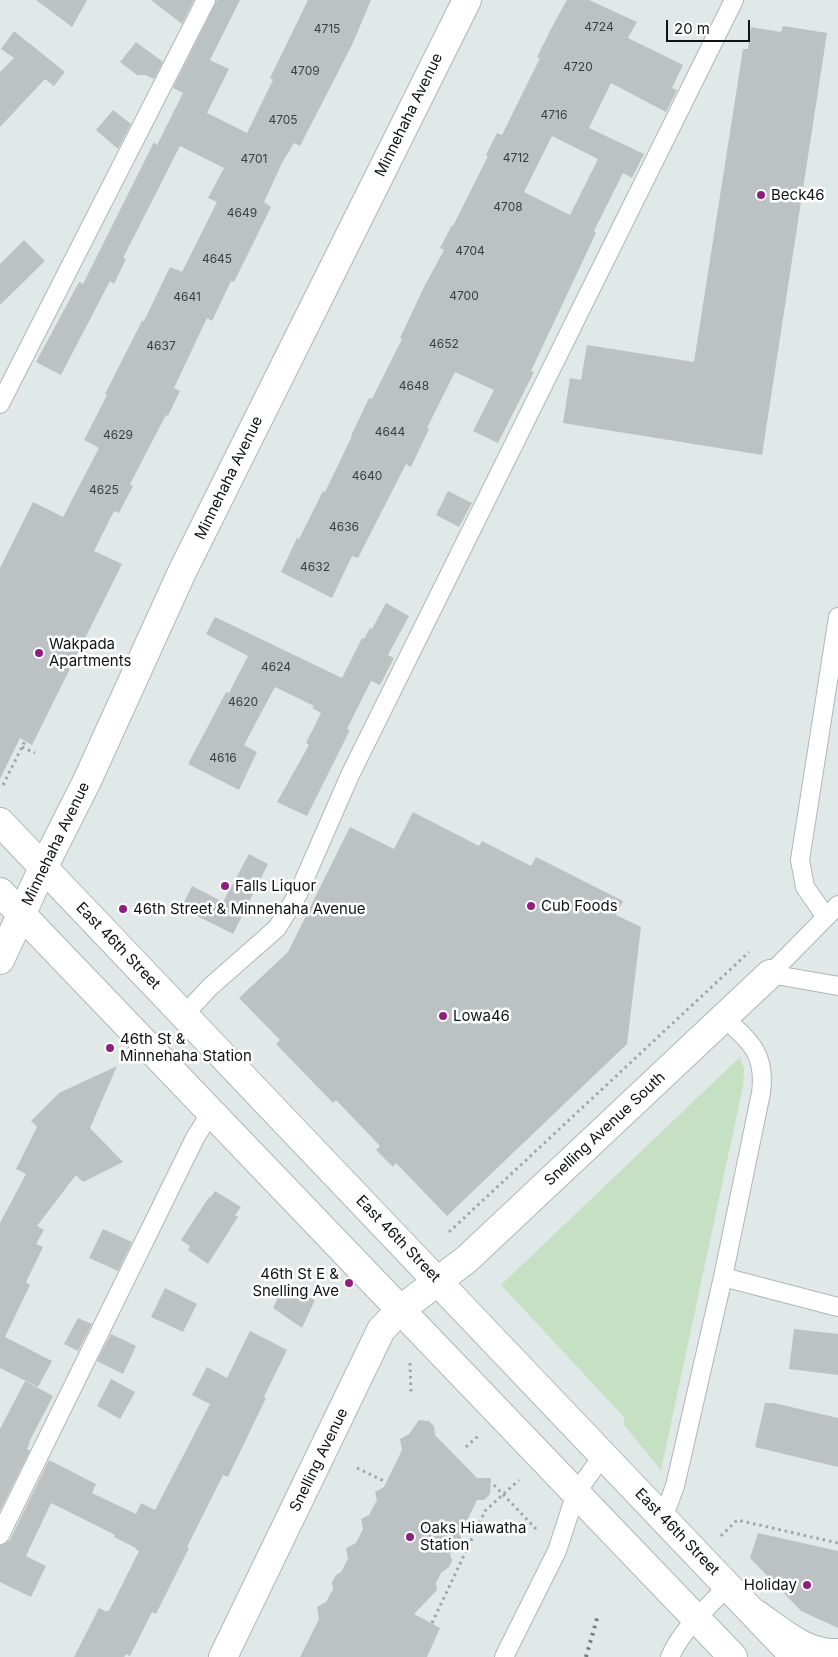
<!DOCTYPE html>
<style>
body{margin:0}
#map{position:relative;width:838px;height:1657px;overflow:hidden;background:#e1e8e8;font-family:Inter,sans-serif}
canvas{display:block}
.scale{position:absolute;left:666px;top:20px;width:84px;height:22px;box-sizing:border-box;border:2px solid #101313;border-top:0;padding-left:6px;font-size:15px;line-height:18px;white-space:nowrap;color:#101313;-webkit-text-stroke:4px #fff;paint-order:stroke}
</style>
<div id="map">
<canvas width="838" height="1657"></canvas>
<div class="scale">20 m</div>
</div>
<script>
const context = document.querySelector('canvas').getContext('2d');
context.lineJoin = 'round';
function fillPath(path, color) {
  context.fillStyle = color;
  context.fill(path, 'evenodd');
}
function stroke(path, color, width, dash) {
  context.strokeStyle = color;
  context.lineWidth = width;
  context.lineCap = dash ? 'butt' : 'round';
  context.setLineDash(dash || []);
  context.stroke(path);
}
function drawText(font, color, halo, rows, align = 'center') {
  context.font = font + ' Inter,sans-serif';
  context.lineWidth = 5;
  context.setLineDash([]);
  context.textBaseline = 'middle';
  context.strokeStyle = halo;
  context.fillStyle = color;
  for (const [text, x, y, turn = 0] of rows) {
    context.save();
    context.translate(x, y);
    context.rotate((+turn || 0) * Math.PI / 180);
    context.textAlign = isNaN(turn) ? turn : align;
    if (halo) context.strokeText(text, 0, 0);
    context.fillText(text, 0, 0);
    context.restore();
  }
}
fillPath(new Path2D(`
 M740,1057L744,1069L743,1086L661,1470L624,1425V1417L501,1285Z`), '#c6e0c4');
fillPath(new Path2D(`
 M36,0H87L72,27Z
 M151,0H194L182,24Z
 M217,0H240L210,60L229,69L207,113L247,133L273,80L270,78L308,0H371L352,45L300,146L294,143L282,163L264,202L271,207L234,282L231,281L212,321L207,318L174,388L180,391L168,416L166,415L130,484L133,486L119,513L114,511L94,551L122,564L32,745L20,738L0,779V568L33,502L63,517L99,448L84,440L107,395L105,394L142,321H144L170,267L182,272L217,202L208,198L224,168L180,146L123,258L126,259L114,284L110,281L61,375L36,362L79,282L83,284L154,142L157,145L183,93L173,88Z
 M567,0H589L637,22L628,38L683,65L672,88L677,90L666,112L611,83L589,128L644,154L632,178L623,173L594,231L596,233L531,371L534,372L498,443L473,431L494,390L455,372L427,428L429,429L411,467L406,464L358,558L352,556L332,598L281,572L297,538L299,539L323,491L325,492L352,436H351L369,398L372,399L402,339L400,338L424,287L444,250L440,248L452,225L453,226L488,156L486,155L497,133L502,135L540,58L537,57L554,23ZM552,136L598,159L570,215L524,192Z
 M783,26L827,33L762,455L563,423L570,378L581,380L587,345L694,362L743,49H748L751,27L781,32Z
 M14,31L65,72L54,86L45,79L0,127V72L14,58L1,49Z
 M136,42L163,62L154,79L145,75H137L120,62Z
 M113,110L131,124L118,149L96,130Z
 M24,240L45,261L0,305V264Z
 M448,491L472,503L459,527L436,515Z
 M386,603L409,616L388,655L394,658L380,685L371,681L347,729L350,730L307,816L277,802L309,745L306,743L321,713L312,708L314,706L275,687L244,745L257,752L239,790L188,764L226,692L229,693L248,656L206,634L215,617L342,678L362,638L364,639L370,628L372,629Z
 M413,812L479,846L482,841L531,866L536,857L623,901L616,915L641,927L627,1044L447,1216L396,1163L393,1167L376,1150L380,1146L336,1100L333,1103L276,1044L280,1040L239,998L288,952L350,827L394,849Z
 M249,854L268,864L233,934L181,908L192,886L223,902Z
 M117,1066L90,1128L123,1162L83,1182L76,1175L37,1226L44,1230L36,1244L43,1247L26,1282L30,1285L5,1337L52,1361L38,1387L0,1368V1223L26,1174L16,1169L37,1127L31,1121L59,1093Z
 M215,1191L241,1207L235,1215L238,1217L208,1264L188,1250L190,1246L181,1240L209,1197L210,1198Z
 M103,1229L132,1242L118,1271L89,1258Z
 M284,1285L315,1300L302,1328L273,1308Z
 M165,1288L197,1304L183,1332L151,1317Z
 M78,1318L92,1324L78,1351L64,1344Z
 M794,1329L838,1334V1375L789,1369Z
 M250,1331L287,1350L264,1397L266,1398L228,1477L223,1475L187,1547L189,1548L156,1614L152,1612L130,1656L126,1654L124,1657H74L99,1608L107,1612V1610L109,1611L139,1551L135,1549L136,1548L114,1537L115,1535L51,1503L26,1556L46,1566L31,1597L0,1582V1546L5,1544L10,1540L49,1460L96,1484L92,1493L136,1514L141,1503L155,1510L210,1404L192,1395L207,1367L227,1378Z
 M111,1334L136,1346L123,1374L97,1361Z
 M111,1379L135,1392L120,1419L97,1406Z
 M25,1381L53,1396L29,1442H30L27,1449L30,1450L0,1511V1429Z
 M765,1403H774L838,1418V1467L755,1447Z
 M419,1420L429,1421L434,1426L435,1435L477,1478H491L490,1494L484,1500H477L461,1533V1541L458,1548L450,1554L452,1561L449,1567L441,1573L436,1583L437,1590L414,1614L440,1628L427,1657H300L319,1619L317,1607L326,1602L333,1589L332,1582L336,1575L341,1572L348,1559L346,1548L356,1543L363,1529L361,1519L369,1515L377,1500L375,1492L384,1487L402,1450L400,1439L409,1434Z
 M758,1533L838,1551V1628L801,1611L750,1558Z`), '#bcc2c4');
const service = new Path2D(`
 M0,404L206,0
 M826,917L805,887L800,860L838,617
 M770,974L838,905
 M770,974L838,986
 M184,1015L210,987L277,928L298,894L350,775L734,0
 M723,1277L838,1307
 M663,1518L675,1486L723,1277L761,1093C766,1054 751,1042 724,1018
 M0,1535L195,1138L211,1112
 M504,1657L557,1551L576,1493L603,1455
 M670,1657C682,1629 707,1608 728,1586`);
const minor = new Path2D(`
 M223,1657L381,1330L400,1310L467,1259L770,974`);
const tertiary = new Path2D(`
 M43,868L87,781L182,572L467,0`);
const secondary = new Path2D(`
 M0,960L43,868`);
const primary = new Path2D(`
 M0,822L795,1657
 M0,892L733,1657`);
const trunk = new Path2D(`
 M756,1614C781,1631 806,1655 838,1653`);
stroke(service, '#afb6b6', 20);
stroke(minor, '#afb6b6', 30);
stroke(tertiary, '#afb6b6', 30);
stroke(secondary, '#afb6b6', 30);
stroke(primary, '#afb6b6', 30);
stroke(trunk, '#afb6b6', 30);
stroke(new Path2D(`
 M22,747L35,753
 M3,785L25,741
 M449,1232L749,952
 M410,1363L411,1393
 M466,1447L478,1436
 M357,1468L386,1482
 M494,1485L539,1532
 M464,1526L476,1531
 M721,1536L737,1520L838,1543
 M432,1623L485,1511L519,1480`), '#a0a5a5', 3, [2.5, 4]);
stroke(service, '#fff', 18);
stroke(minor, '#fff', 28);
stroke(tertiary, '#fff', 28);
stroke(secondary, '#fff', 28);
stroke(primary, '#fff', 28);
stroke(trunk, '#fff', 28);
stroke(new Path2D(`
 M586,1657L598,1615`), '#767b7b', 4, [2.5, 5]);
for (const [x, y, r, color] of [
 [761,195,5,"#901e7e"],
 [39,653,5,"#901e7e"],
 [225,886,5,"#901e7e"],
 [531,906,5,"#901e7e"],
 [123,909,5,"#901e7e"],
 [443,1016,5,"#901e7e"],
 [110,1048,5,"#901e7e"],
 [349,1283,5,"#901e7e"],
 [410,1537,5,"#901e7e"],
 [807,1585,5,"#901e7e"]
]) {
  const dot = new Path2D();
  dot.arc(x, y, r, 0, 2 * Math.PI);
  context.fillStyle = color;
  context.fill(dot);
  stroke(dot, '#fff', 2);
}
drawText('12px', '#3b3f3f', null, [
 ["4724",599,27],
 ["4715",327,29],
 ["4720",578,67],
 ["4709",305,71],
 ["4716",554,115],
 ["4705",283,120],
 ["4712",516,158],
 ["4701",254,159],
 ["4708",508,207],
 ["4649",242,213],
 ["4704",470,251],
 ["4645",217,259],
 ["4700",464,296],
 ["4641",187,297],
 ["4652",444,344],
 ["4637",161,346],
 ["4648",414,386],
 ["4644",390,432],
 ["4629",118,435],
 ["4640",367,476],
 ["4625",104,490],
 ["4636",344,527],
 ["4632",315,567],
 ["4624",276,667],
 ["4620",243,702],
 ["4616",223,758]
]);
drawText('15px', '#101313', '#fff', [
 ["Minnehaha Avenue",409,115,-64],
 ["Minnehaha Avenue",229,478,-64],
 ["Minnehaha Avenue",56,844,-64],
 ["East 46th Street",118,946,46],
 ["Snelling Avenue South",605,1129,-43],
 ["East 46th Street",398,1239,46],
 ["Snelling Avenue",319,1460,-64],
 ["East 46th Street",677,1532,46]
]);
drawText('15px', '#101313', '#fff', [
 ["Beck46",771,195],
 ["Wakpada",49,644],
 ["Apartments",49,661],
 ["Falls Liquor",235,886],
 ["Cub Foods",541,906],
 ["46th Street & Minnehaha Avenue",133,909],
 ["Lowa46",453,1016],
 ["46th St &",120,1039],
 ["Minnehaha Station",120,1056],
 ["46th St E &",339,1274,"right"],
 ["Snelling Ave",339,1291,"right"],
 ["Oaks Hiawatha",420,1528],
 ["Station",420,1545],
 ["Holiday",797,1585,"right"]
], 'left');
</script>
